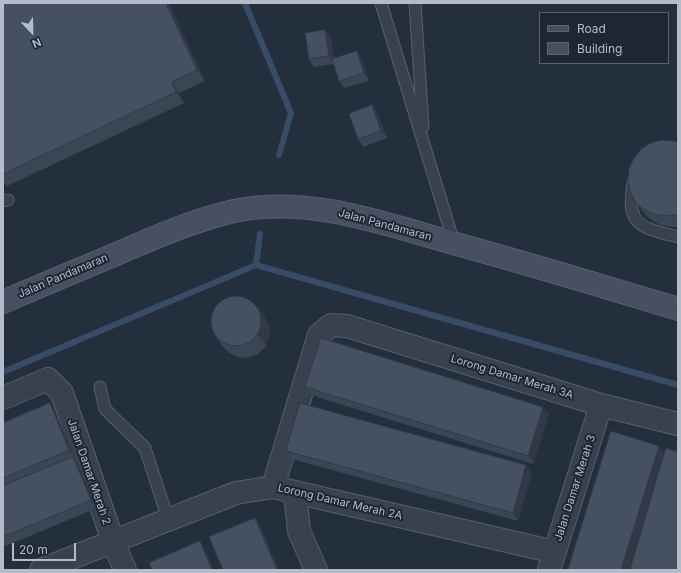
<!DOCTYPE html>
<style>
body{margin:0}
#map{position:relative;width:681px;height:573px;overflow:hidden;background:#242f3e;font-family:Inter,sans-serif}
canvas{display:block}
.frame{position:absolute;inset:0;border:4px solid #b4bcc9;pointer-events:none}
.legend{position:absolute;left:539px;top:12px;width:130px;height:52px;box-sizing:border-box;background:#1d2633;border:1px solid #59626f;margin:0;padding:5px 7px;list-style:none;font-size:12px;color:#b4bcc9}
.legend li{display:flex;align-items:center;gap:8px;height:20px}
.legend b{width:20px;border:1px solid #59626f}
.north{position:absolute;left:12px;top:12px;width:40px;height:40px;-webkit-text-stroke:3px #1d2633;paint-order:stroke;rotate:157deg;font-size:11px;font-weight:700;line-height:16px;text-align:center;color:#b4bcc9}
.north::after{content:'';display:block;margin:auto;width:14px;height:18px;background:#b4bcc9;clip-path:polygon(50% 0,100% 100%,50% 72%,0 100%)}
.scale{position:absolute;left:12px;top:543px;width:64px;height:18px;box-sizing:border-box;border:2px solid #b4bcc9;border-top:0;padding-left:5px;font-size:12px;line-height:14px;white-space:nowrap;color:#b4bcc9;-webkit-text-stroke:3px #1d2633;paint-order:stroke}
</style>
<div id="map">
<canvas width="681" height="573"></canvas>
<div class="frame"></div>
<ul class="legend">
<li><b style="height:5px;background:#465061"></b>Road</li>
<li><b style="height:11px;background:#455162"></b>Building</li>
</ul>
<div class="north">N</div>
<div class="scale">20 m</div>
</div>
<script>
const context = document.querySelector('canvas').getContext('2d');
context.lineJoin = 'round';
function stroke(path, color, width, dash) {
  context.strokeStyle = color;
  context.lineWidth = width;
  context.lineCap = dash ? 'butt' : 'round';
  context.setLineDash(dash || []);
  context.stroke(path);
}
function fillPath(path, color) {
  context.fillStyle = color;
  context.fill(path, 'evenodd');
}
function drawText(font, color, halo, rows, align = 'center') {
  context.font = font + ' Inter,sans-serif';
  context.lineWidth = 4;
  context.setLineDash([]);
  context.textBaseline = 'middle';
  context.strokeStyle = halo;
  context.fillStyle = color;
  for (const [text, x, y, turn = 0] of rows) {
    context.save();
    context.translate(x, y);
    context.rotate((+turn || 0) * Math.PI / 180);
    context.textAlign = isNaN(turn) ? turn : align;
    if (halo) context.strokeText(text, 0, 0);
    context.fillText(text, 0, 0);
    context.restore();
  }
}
stroke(new Path2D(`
 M245,3L291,113L279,155
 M256,265L260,234
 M3,372L256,265L678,385`), '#394c67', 6);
const lane = new Path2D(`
 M381,3L454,243
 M415,3L423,127
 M634,179C625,225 638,227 678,237
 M3,201L8,200
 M100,387L105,409L145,448L168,519`);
const street = new Path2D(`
 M3,398L48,379L62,393L113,541L125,570
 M273,487L319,335L331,325L347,326L601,405L678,424
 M295,492L299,531L316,570
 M41,570L236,493L273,487L555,552
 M549,570L601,405`);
const secondary = new Path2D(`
 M3,302C42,285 81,269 121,252C157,236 195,220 234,211C310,195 388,225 460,245C533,265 605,287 678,309`);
stroke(lane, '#565f6c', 13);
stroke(street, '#565f6c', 24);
stroke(secondary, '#565f6c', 24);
stroke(lane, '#38414e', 11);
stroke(street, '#38414e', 22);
stroke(secondary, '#465061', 22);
fillPath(new Path2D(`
 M3,3H169L205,81L179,93L184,103L7,186L3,181Z
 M325,30L331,38L334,59H362L369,81L344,88L339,81L334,64L314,67L309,59Z
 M372,105L377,113L387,138L363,147L358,139Z
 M678,142V227H672L661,225L651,220L643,212L635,201Z
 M264,316L269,325L270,336L266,346L258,354L248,358L237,357L228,352L221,344L213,333Z
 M305,387L549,414L533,464L311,395Z
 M50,403L55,411L74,457V458L78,464L97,508L3,547V423Z
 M286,451L532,473L518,521L292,459Z`), '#3b4654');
fillPath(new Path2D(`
 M166,3H169L205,81L197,70Z
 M325,30L331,38L334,64L329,56Z
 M357,51L362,59L369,81L364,73Z
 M172,82L179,93L184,103L176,92Z
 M372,105L377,113L387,138L381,131Z
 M257,305L264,316L269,325L270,336L266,346L258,335Z
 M50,403L55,411L74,457L69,450Z
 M543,407L549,414L533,464L528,456Z
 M659,446L665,454L629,570H621Z
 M73,457L78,464L97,508L91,500Z
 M526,465L532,473L518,521L513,513Z
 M255,518L260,525L279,570H277Z
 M200,541L205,549L214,570H212Z`), '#303945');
const building = new Path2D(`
 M3,3H166L197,70L172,82L176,92L3,174Z
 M325,30L329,56L309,59L305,33Z
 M357,51L364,73L339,81L332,59Z
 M372,105L381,131L358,139L349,114Z
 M662,140L674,141L678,142V215H676L665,216L653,214L643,209L635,201L630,191L628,180L629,169L634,158L641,149L651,143Z
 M211 321a25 25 0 1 1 50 0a25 25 0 1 1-50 0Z
 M321,338L543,407L528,456L305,387Z
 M50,403L69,450L3,478V423Z
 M300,403L526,465L513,513L286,451Z
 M611,431L659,446L621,570H568Z
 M666,448L678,452V570H630Z
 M73,457L91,500L3,537V486Z
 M255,518L277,570H223L209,537Z
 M200,541L212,570H152L149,563Z`);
fillPath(building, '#455162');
stroke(building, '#303945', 1);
drawText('11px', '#b4bcc9', '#1d2633', [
 ["Jalan Pandamaran",385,225,15],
 ["Jalan Pandamaran",63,276,-23],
 ["Lorong Damar Merah 3A",512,377,17],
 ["Jalan Damar Merah 2",89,472,71],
 ["Jalan Damar Merah 3",575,488,-72],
 ["Lorong Damar Merah 2A",340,502,13]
]);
</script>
